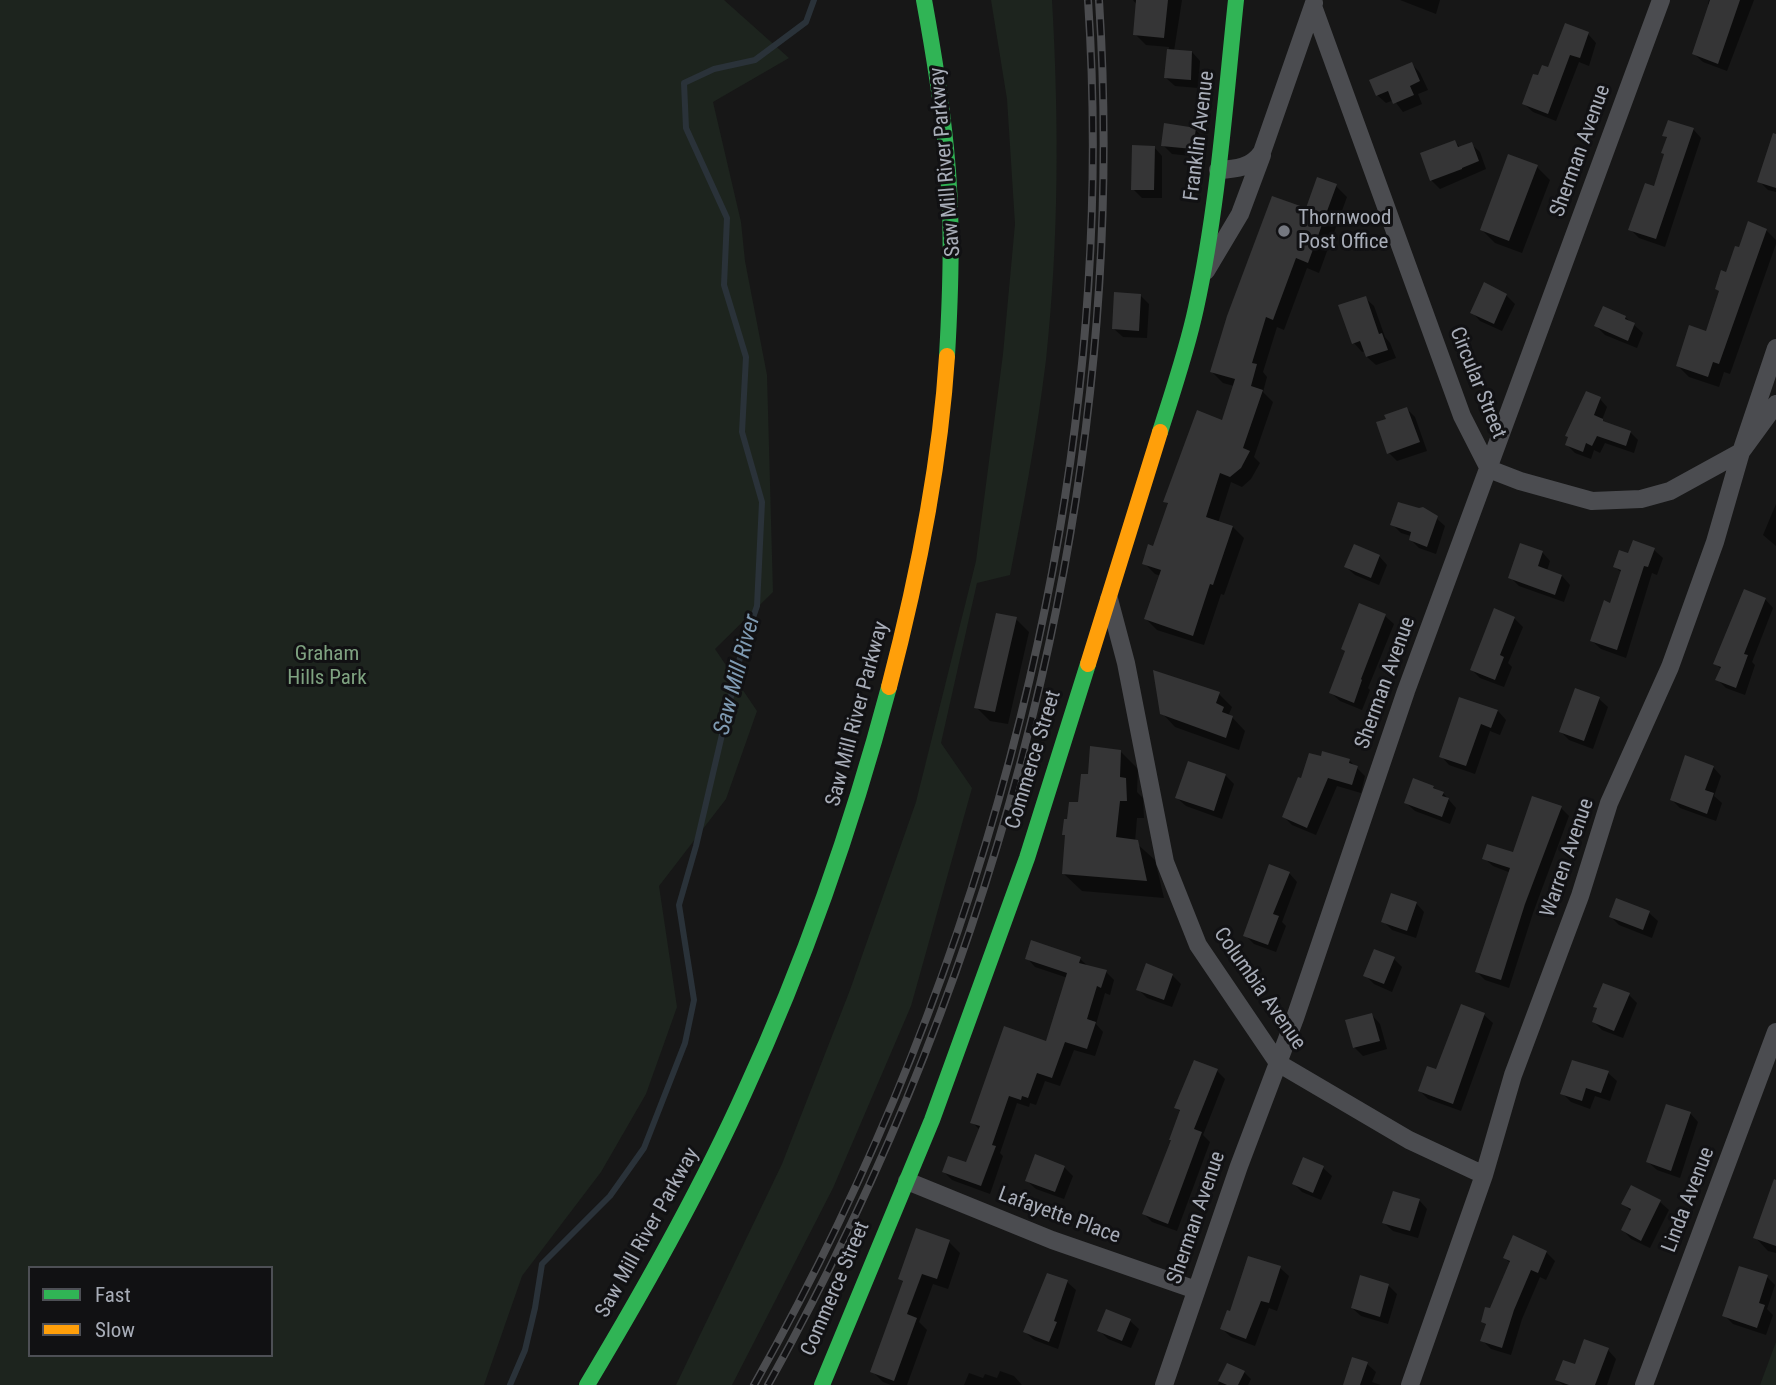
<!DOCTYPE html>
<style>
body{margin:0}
#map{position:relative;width:1776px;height:1385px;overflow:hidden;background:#171717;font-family:"Roboto Condensed",sans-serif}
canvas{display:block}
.legend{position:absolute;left:28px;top:1266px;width:245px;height:91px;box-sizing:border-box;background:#111113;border:2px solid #4d4f55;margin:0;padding:9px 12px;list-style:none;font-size:21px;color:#a8adb8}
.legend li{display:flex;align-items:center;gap:14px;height:35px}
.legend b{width:35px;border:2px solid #4d4f55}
</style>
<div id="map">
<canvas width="1776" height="1385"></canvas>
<ul class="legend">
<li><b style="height:9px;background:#30b455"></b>Fast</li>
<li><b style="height:9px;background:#ff9f0a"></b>Slow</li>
</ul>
</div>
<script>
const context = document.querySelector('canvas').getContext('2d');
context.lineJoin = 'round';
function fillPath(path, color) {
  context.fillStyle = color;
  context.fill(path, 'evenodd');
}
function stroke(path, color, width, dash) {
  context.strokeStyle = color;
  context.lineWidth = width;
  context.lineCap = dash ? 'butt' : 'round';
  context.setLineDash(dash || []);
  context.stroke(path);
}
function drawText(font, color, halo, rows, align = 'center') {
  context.font = font + ' "Roboto Condensed",sans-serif';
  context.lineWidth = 6;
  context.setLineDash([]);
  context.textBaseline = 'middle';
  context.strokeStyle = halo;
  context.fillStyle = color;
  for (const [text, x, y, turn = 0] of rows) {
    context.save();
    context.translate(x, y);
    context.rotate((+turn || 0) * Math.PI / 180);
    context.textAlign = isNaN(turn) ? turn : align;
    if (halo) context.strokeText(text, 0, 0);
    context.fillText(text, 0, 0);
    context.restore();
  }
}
fillPath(new Path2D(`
 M0,0H724L789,58L713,102L741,222L745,261L767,375L773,592L715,649L757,711L726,799L659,886L677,1007L646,1094L601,1172L522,1276L484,1385H0ZM30,1268H271V1355H30Z
 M991,0H1052C1059,120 1059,241 1046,360C1037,433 1024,504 1010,575L977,583L941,743L972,788L911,1006L833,1188L732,1385H676L782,1164L850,990L916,802L976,561L1003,354L1015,224L1007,99Z
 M1776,1342V1385H1760Z`), '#1d241e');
fillPath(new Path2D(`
 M1133,0H1182L1174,51L1192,52L1200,61L1198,88L1175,86L1166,78L1169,47L1146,45L1135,34L1137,5Z
 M1400,0H1440L1436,14Z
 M1709,0H1754L1727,71L1703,62L1694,54L1710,7L1708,4Z
 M1588,34L1596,43L1589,66L1579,62L1556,121L1533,112L1524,104L1539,78Z
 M1412,64L1420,73L1428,90L1418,94L1422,104L1403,112L1394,100L1386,103L1377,95Z
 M1195,129L1203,138L1201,157L1172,154L1163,145Z
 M1693,129L1701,138L1665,247L1639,238L1630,229L1655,188L1668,139L1664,135Z
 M1455,142L1461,148L1471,144L1480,152L1486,169L1440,189L1431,180Z
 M1776,146V192L1768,190L1759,181Z
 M1154,147L1162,156V198H1142L1133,189Z
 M1537,167L1550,180L1522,253L1495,243L1482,230Z
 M1336,186L1347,197L1319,273L1307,268L1284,330L1277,327L1263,372L1267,377L1263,392L1273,402L1254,457L1260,463L1251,479L1242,487L1231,482L1218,523L1233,527L1244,538L1224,595L1221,594L1204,645L1157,630L1146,619L1161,576L1155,574L1144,563L1154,548L1169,505L1165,501L1223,422L1234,386L1223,383L1212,372L1307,210Z
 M1766,230L1776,240V244L1730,374L1724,372L1719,387L1689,377L1678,366L1707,333L1727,274L1740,249Z
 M1140,295L1149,304L1147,338L1123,337L1114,329Z
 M1506,295L1515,304L1502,331L1480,321L1472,312Z
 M1365,298L1374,306L1385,337L1390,343L1396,358L1376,365L1367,357L1365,351L1362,352L1354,343Z
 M1625,317L1643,333L1637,348L1605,335L1596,326Z
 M1600,399L1607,407L1602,420L1606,424L1630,432L1638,440L1634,453L1605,443L1600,453L1594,450L1591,459L1575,453L1567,445Z
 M1407,409L1415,417L1427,451L1397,461L1389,453Z
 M1776,504V546L1763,535Z
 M1436,518L1445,526L1436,554L1419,548L1411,540V536L1401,533L1392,524Z
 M1654,550L1663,558L1657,575L1652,573L1626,658L1601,649L1592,641L1611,605L1622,573L1615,567L1629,556Z
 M1542,552L1550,561L1547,571L1562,576L1570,585L1564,602L1519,586L1510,577Z
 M1379,556L1387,565L1379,585L1355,575L1346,567Z
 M1765,599L1773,608L1752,662L1755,665L1745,695L1726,688L1718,680L1721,669L1715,663Z
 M1385,616L1394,624L1368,688L1370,690L1362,710L1340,701L1331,693Z
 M1514,618L1523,627L1508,663L1512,667L1504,687L1480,678L1472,670Z
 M1016,619L1029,632L1008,724L990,721L976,707Z
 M1219,694L1232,707L1229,714L1245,731L1239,750L1175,727L1162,713Z
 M1460,699L1498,711L1506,720L1500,735L1490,731L1475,774L1449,765L1441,756Z
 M1599,699L1608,707L1593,749L1569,740L1561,732Z
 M1120,751L1138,769L1137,792L1143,798L1144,818H1137L1135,842L1155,860L1164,898L1082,891L1064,874L1067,837L1064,834L1079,804Z
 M1350,761L1365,776L1361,793L1337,786L1316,835L1292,825L1284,817L1299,779Z
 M1189,763L1226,776L1234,784L1222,819L1186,806L1177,798Z
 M1713,767L1721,776L1714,796L1722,803L1716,821L1680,808L1672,800Z
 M1433,787L1443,793L1456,808L1450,824L1415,811L1406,803Z
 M1561,808L1569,816L1533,913L1509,988L1485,980L1477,972L1511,873L1493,866L1484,858L1514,855Z
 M1289,873L1297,882L1282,922L1286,926L1276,952L1254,944L1245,935Z
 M1617,900L1649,913L1658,921L1652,938L1619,925L1611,917Z
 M1416,903L1424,912L1416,938L1392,930L1383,921Z
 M1027,958L1080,959L1089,967L1106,972L1114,980L1110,995L1105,993L1096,1024L1103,1032L1095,1056L1074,1050L1060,1086L1045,1081L1036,1105L1030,1103L1029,1107L1017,1103L1000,1153L1003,1156L990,1194L952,1180L944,1172L967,1165L980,1130L972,1122L1047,1044L1068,978L1035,967Z
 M1394,959L1402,967L1392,992L1374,984L1366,976Z
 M1172,975L1181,984L1172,1007L1147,998L1138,989Z
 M1629,995L1637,1003L1623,1038L1602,1030L1594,1022Z
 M1372,1015L1380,1024L1387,1049L1363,1056L1354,1047Z
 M1484,1015L1493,1023L1461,1111L1428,1099L1420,1091Z
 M1217,1071L1225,1079L1203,1135L1210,1142L1177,1231L1152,1222L1144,1214L1173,1141L1181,1112L1176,1108Z
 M1608,1073L1617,1081L1610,1101L1595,1096L1590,1109L1571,1102L1562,1093Z
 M1690,1113L1698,1122L1680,1178L1657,1170L1648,1162Z
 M1064,1167L1073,1176L1064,1199L1036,1189L1027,1181Z
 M1323,1168L1332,1176L1321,1200L1302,1192L1294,1184Z
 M1776,1185V1253L1768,1251L1755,1237Z
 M1632,1187L1660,1202L1669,1210L1650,1248L1631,1239L1623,1230L1632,1212L1623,1204Z
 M1419,1200L1427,1209L1418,1238L1393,1231L1384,1223Z
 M949,1242L960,1253L948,1289L933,1284L919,1322L927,1330L907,1385H891L883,1382L872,1371L904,1283L900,1279Z
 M1546,1252L1555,1261L1546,1280L1540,1277L1522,1319L1511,1355L1491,1349L1482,1340L1487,1326L1483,1322L1491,1310L1511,1264L1505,1258Z
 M1280,1268L1289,1276L1277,1311L1269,1308L1255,1346L1231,1337L1222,1329L1231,1313Z
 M1767,1277L1775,1285L1767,1309L1773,1315L1766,1335L1733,1324L1724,1315Z
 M1067,1282L1076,1290L1058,1349L1034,1340L1025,1332Z
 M1388,1285L1397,1294L1388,1324L1361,1316L1352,1308Z
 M1107,1311L1130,1321L1139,1329L1131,1348L1108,1339L1099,1330Z
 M1608,1350L1616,1359L1607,1385H1563L1557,1380L1576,1367Z
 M1367,1364L1376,1372L1372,1382L1381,1385H1344Z
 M1227,1365L1244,1372L1251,1379L1248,1385H1218Z
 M1000,1371L1014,1376L1022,1385H964L969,1373L983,1378L985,1374L997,1378Z`), '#0007');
stroke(new Path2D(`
 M510,1385L525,1350L535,1308L542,1264L610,1196L644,1148L685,1043L694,1000L679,905L696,846L742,649L757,606L762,502L742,432L746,357L724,285L727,218L686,128L684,83L714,69L755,60L806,22L814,0`), '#2a3239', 6);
fillPath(new Path2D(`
 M1136,0H1168L1164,38L1133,35Z
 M1710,0H1740L1718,64L1692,54Z
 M1565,23L1589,32L1580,58L1570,55L1548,114L1522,104L1533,74L1538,75L1542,65L1548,67Z
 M1167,49L1192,51L1191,80L1164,78Z
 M1412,62L1420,81L1410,86L1414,95L1393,104L1388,91L1376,96L1369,80Z
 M1668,120L1694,128L1656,239L1628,230L1645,183L1654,186L1664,154L1661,153L1667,137L1662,136Z
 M1164,123L1196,128L1193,149L1161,146Z
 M1773,133L1776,134V188L1757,182Z
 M1455,140L1458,147L1472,142L1479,161L1462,168V169L1430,181L1420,153Z
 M1132,145L1155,146L1154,190H1131Z
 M1508,154L1538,165L1509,241L1480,230Z
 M1317,177L1337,184L1308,263L1296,258L1273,320L1266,317L1252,363L1257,364L1251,386L1263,390L1243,448L1250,451L1241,468L1230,477L1220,473L1206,517L1233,526L1213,585L1210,584L1193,636L1144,619L1161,570L1142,564L1148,544L1153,546L1168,503L1163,502L1197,410L1222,420L1235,379L1210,372L1227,316L1272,196L1306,208Z
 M1748,221L1767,229L1719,364L1713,362L1708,377L1676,366L1689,325L1706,331L1719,291L1715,289L1721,270L1726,272L1735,246L1739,247Z
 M1484,282L1507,294L1494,324L1470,313Z
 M1114,292L1141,294L1139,331L1112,329Z
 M1366,296L1379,334L1382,333L1388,350L1366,357L1360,341L1352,344L1338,305Z
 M1603,306L1626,316L1625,319L1635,323L1628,341L1594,326Z
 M1586,391L1601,397L1594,415L1603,419V421L1631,431L1626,446L1597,436L1592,446L1586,443L1583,452L1565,445L1568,437L1565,436Z
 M1407,407L1420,442L1387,454L1376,422L1386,419L1384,415Z
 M1398,502L1419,508L1423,507L1438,516L1427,547L1409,540L1411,532L1390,525Z
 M1633,540L1655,548L1648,567L1644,566L1617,650L1590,641L1604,600L1610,603L1621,570L1613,567L1619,550L1628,553Z
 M1520,543L1543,551L1538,566L1562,575L1555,595L1508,578Z
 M1354,544L1380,555L1371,578L1344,567Z
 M1744,589L1766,598L1744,654L1748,655L1736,688L1715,680L1721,667L1713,664Z
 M1359,603L1386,614L1361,679L1362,680L1354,703L1329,693L1345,651L1341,649Z
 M1494,608L1515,617L1500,655L1504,657L1495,680L1470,670Z
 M996,613L1017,617L995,712L974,708Z
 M1153,670L1220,692L1216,703L1224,707L1222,712L1233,716L1226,738L1160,714Z
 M1575,688L1600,697L1584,741L1559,732Z
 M1459,697L1498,710L1491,728L1481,724L1466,766L1439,757Z
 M1090,746L1121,750L1120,777L1126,778L1127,801H1120L1116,837L1138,840L1147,881L1062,874L1065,835H1062L1064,819H1067L1069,802H1078L1081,774H1088Z
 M1322,751L1350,759L1349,763L1358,766L1352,785L1328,778L1307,828L1282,817L1298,777L1301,778L1309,753L1321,756Z
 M1685,755L1714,766L1705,790L1714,793L1707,814L1670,800Z
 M1188,761L1226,774L1214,811L1175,798Z
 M1413,778L1434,786L1433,788L1444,792L1442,796L1449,798L1442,817L1404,803Z
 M1532,796L1562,806L1525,904L1501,980L1475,972L1510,868L1482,859L1487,844L1513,852Z
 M1269,864L1290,872L1273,914L1279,916L1268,945L1243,936Z
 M1391,893L1417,902L1407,931L1381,922Z
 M1616,898L1650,911L1643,930L1609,917Z
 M1031,940L1081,957L1079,963L1107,970L1101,988L1097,986L1087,1019L1096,1022L1087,1049L1065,1042L1052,1078L1037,1073L1028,1098L1022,1096L1021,1100L1009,1096L992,1145L996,1146L981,1186L942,1172L948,1156L966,1162L980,1126L970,1123L1004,1026L1046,1041L1067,973L1025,959Z
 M1374,949L1395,957L1384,984L1363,976Z
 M1146,963L1173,974L1164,1000L1136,990Z
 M1603,983L1630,993L1614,1031L1592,1022L1597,1008L1593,1007Z
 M1461,1004L1485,1013L1453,1104L1418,1091L1427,1066L1436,1069Z
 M1372,1013L1380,1041L1353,1048L1345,1020Z
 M1194,1060L1218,1069L1194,1129L1202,1132L1168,1224L1142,1214L1171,1140H1169L1180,1110L1174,1108Z
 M1572,1060L1609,1071L1601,1093L1586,1088L1582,1101L1560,1094Z
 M1666,1104L1691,1112L1671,1171L1646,1162Z
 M1035,1154L1065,1166L1055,1192L1025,1181Z
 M1303,1157L1324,1166L1313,1193L1292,1184Z
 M1774,1179L1776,1180V1246L1753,1238Z
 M1631,1185L1661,1200L1641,1241L1621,1230L1631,1209L1621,1204Z
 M1393,1191L1420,1199L1410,1231L1382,1223Z
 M916,1228L950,1240L937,1279L922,1274L907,1314L917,1318L894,1381L870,1372L903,1281L898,1279Z
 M1513,1235L1547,1251L1538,1273L1531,1270L1514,1310L1502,1348L1480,1341L1486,1324L1481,1322L1485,1307L1490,1308L1510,1261L1503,1258Z
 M1248,1256L1281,1266L1269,1303L1261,1301L1246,1339L1220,1329L1227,1310L1230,1311Z
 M1739,1266L1768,1275L1759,1303L1765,1305L1757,1328L1722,1316Z
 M1047,1273L1068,1280L1054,1321L1057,1322L1049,1342L1023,1332Z
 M1360,1275L1389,1284L1380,1317L1351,1308Z
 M1106,1309L1131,1319L1122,1341L1097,1331Z
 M1584,1339L1609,1348L1595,1385H1569L1555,1380L1563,1360L1575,1364Z
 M1352,1357L1368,1362L1360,1385H1343Z
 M1227,1363L1245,1371L1238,1385H1227L1218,1381Z`), '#353536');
stroke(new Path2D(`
 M1313,6L1462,416L1489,469L1520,481L1592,501L1641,499L1670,491L1741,452L1776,404
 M1218,170C1236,169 1251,168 1262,152L1314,3
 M1206,271L1240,214L1262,155
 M1109,599L1126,663L1165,862L1198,945L1278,1063L1409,1140L1484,1175
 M907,1181L1052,1240L1196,1290
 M1164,1385L1239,1166L1295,1018L1406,691L1661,0
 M1410,1385L1484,1175L1513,1075L1580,896L1609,803L1670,667L1715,542L1741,452L1776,348
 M1644,1385L1776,1032`), '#4b4c50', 18);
stroke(new Path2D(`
 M924,0C933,49 941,98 946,148C953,217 951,286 947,356
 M1160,432C1173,391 1187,350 1196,308C1218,207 1225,103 1236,0
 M587,1385C644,1290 699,1193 745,1091C805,961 852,826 889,687
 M822,1385L932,1120L1027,858L1088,664`), '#30b455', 16);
stroke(new Path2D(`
 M1088,664L1160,432
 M889,687C917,580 940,467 947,356`), '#ff9f0a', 16);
const rail = new Path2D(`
 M754,1385C988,971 1120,477 1088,0
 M768,1385C1001,967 1130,480 1099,0`);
stroke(rail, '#4b4c4f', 8);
stroke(rail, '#111113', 5, [16]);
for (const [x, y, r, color] of [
 [1284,231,7,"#757880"]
]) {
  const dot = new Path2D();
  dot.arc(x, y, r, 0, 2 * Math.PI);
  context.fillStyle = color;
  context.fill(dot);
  stroke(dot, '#111113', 2.5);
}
drawText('21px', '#a8adb8', '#111113', [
 ["Franklin Avenue",1200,136,-83],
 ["Sherman Avenue",1581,151,-70],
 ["Saw Mill River Parkway",946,162,-95],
 ["Circular Street",1477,383,68],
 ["Sherman Avenue",1386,683,-70],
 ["Saw Mill River Parkway",858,714,-75],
 ["Commerce Street",1034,760,-73],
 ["Warren Avenue",1568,858,-71],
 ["Columbia Avenue",1259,989,55],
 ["Linda Avenue",1689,1200,-69],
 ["Lafayette Place",1059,1216,20],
 ["Sherman Avenue",1197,1218,-71],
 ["Saw Mill River Parkway",648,1233,-61],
 ["Commerce Street",836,1289,-67]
]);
drawText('21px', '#a8adb8', '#111113', [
 ["Thornwood",1298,219],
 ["Post Office",1298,243]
], 'left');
drawText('21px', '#7fa381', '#111113', [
 ["Graham",327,655],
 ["Hills Park",327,679]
]);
drawText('italic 23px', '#7f9bb3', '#111113', [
 ["Saw Mill River",738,675,-75]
]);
</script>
